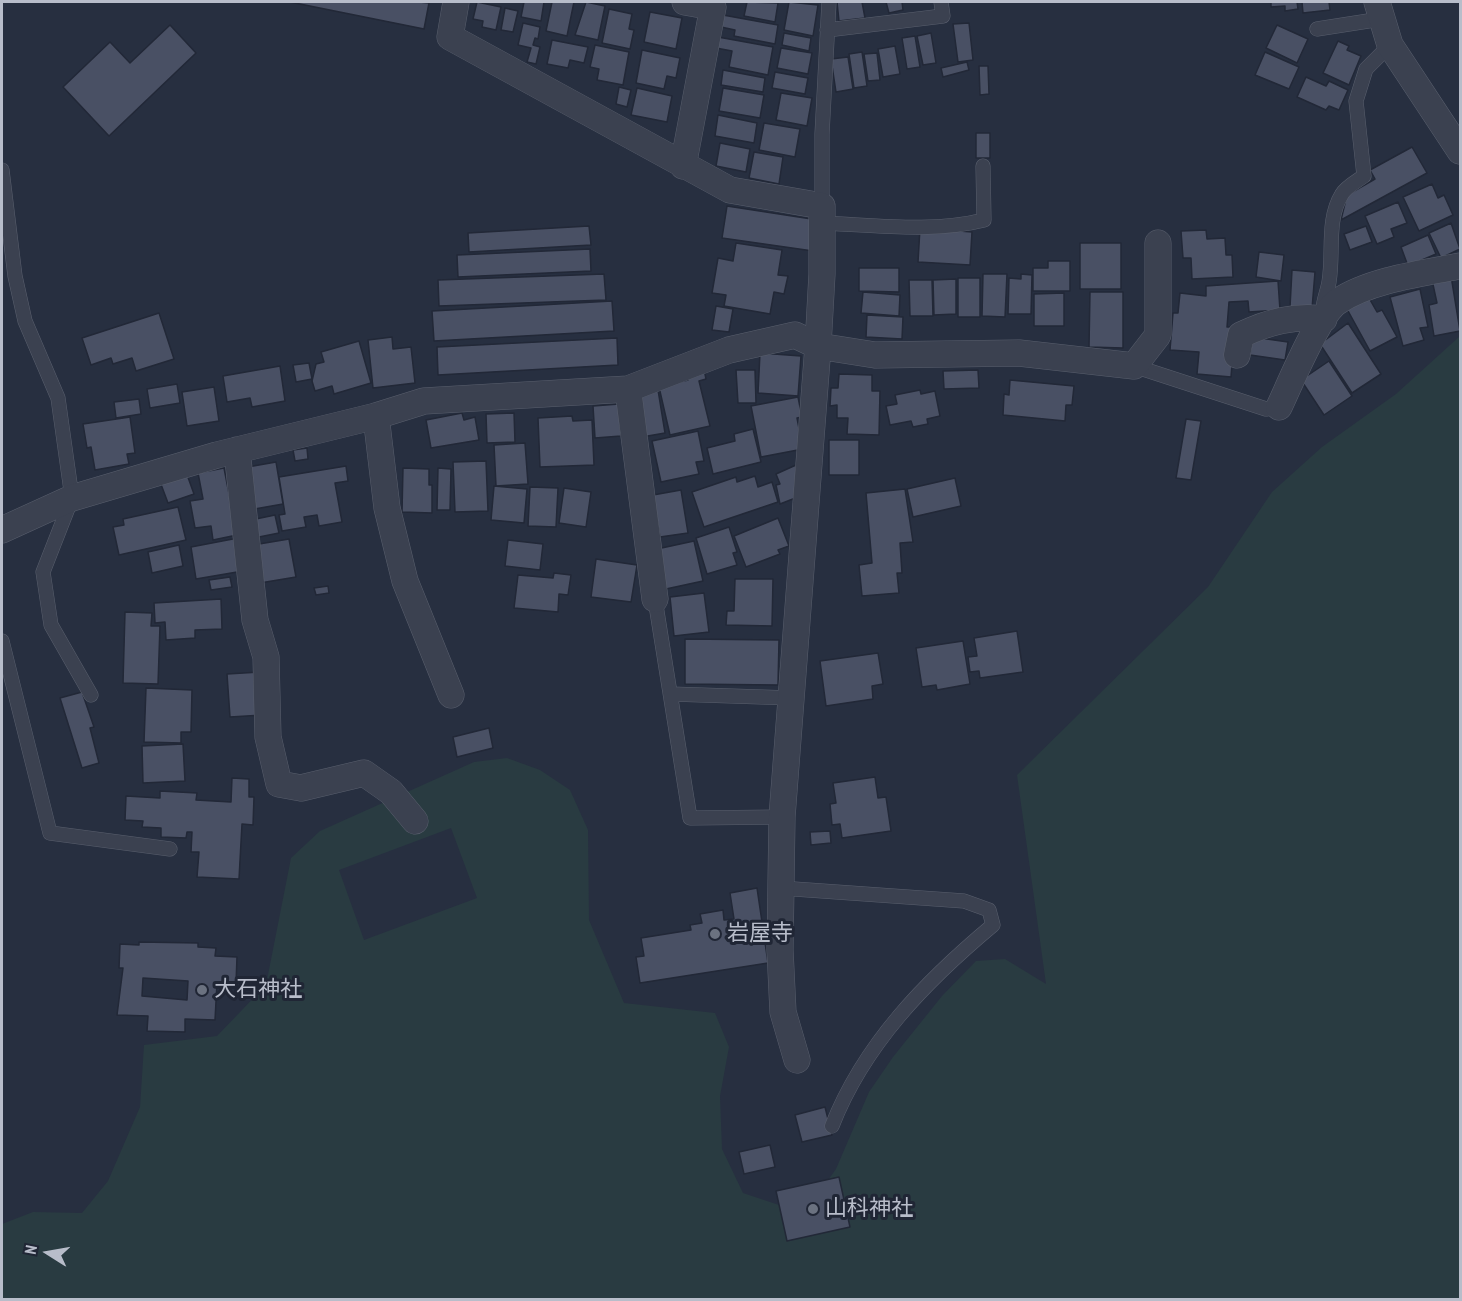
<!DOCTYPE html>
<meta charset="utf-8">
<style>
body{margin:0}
#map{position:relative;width:1462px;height:1301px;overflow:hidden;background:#272f40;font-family:"PT Sans Narrow",sans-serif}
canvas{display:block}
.frame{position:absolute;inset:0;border:3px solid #b8bdca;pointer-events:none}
.north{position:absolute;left:18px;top:1223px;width:60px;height:60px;-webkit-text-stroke:4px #202635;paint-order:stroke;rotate:281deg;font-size:16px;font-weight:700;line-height:24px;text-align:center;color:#b8bdca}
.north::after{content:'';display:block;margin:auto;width:21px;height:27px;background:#b8bdca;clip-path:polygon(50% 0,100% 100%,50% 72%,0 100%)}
</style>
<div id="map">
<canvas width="1462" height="1301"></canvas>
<div class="frame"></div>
<div class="north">N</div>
</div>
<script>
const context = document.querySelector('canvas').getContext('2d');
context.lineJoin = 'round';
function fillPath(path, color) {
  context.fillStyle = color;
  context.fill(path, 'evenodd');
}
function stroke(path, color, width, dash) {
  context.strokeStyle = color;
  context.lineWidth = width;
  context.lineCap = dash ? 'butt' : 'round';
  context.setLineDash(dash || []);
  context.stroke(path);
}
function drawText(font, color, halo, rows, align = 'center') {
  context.font = font + ' "PT Sans Narrow","Noto Sans JP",sans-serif';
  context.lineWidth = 6;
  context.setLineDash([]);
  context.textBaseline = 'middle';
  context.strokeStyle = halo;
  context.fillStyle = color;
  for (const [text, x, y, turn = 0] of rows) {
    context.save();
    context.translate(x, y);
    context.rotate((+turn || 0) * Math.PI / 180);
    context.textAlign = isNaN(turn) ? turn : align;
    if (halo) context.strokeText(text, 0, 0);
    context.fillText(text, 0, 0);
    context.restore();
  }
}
fillPath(new Path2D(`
 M1460,336V1299L2,1300V1224L33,1212L82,1213L108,1181L140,1107L144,1045L217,1036L266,985L291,858L320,831L474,762L507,758L540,770L570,790L588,830L589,920L624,1003L715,1013L729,1047L720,1096L722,1149L743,1193L782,1206L813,1201L836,1169L869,1092L893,1057L942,996L976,961L1005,959L1046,984L1017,775L1208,587L1272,492L1322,447L1396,394ZM451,828L477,898L364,940L339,870Z`), '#293b41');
const building = new Path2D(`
 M290,2H419L429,3L424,29Z
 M477,2L501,7L496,30L482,27L483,21L473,19Z
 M524,2H544L541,21L521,17Z
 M552,2H574L567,36L546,31Z
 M586,2L605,6L598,40L575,35Z
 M747,2L778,3L775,22L744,16Z
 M789,2L818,5L813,36L784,30Z
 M837,2H862L865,18L839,21Z
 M886,2H902L903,10L889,13Z
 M1271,2H1297L1298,9L1285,11V6L1271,7Z
 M1302,2H1329L1330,10L1303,13Z
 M505,8L518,11L513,32L501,30Z
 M609,9L632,14L629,29L634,30L630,49L602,43Z
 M650,12L682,18L676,49L644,42Z
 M723,15L778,25L775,44L734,36L735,30L721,27Z
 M523,23L540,27L538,39L535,38L533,45L540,47L536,64L527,62L531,48L518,45Z
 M969,23L973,60L958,62L953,24Z
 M170,25L196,53L109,136L63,87L110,42L130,63Z
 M1277,25L1308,39L1297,63L1266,48Z
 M784,33L811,38L809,51L782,45Z
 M931,33L936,63L923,65L917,36Z
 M915,36L920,67L907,69L902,38Z
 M718,37L773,47L768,75L729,67L732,51L716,48Z
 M552,40L588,47L584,63L570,60L568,68L547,64Z
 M1338,41L1349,46L1347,50L1361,56L1349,85L1323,73Z
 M595,45L629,52L623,85L597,80L599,69L590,67Z
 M895,46L900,74L883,77L878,49Z
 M781,48L812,53L808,74L777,68Z
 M642,50L680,58L676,78L667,76L664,89L636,83Z
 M862,52L867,86L854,88L849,54Z
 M1265,52L1299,67L1289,89L1255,75Z
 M877,53L880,80L868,81L864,54Z
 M848,57L853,89L836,92L831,59Z
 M967,62L969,70L943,77L941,68Z
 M979,66H988L989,94L980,95Z
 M723,70L765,78L763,92L721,85Z
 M775,72L808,78L805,94L772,88Z
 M1306,77L1326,86L1329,81L1348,90L1339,110L1329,106L1326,110L1297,97Z
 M619,87L631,90L627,107L616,104Z
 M637,88L672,96L667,122L631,115Z
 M723,88L764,95L760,118L719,111Z
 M781,93L812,98L807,126L776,120Z
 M718,115L757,123L754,143L715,136Z
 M764,123L800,129L795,157L759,150Z
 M976,133H990V158H976Z
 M720,143L750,149L746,172L716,166Z
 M1412,147L1427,173L1341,220L1347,195L1375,179L1370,170Z
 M754,152L783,157L779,184L749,178Z
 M1432,184L1438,198L1444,195L1453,215L1419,231L1403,197Z
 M1398,202L1407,223L1391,229L1394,237L1377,244L1365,216Z
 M727,206L818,220L813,251L722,238Z
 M1451,223L1460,249L1441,258L1429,233Z
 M589,226L591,245L469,252L468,233Z
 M1366,226L1372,242L1350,250L1344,234Z
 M920,228L972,232L970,265L918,262Z
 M1206,230L1207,239L1225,238L1226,255H1232L1233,277L1192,279L1191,258H1183L1181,231Z
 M1428,235L1436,254L1408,266L1401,247Z
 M736,243L782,250L778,275L788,276L784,294L774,292L770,314L724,306L726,295L712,293L718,258L733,261Z
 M1080,243H1121V289H1080Z
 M590,249L591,271L458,277L457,255Z
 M1259,252L1284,255L1281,281L1256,277Z
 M1048,261H1070V291H1033V268H1048Z
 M859,268H899V292L859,291Z
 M1292,270L1315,272L1312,309L1290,307Z
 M604,274L606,300L439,306L438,280Z
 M983,274H1007L1005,317L982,316Z
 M1021,274L1032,275L1031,314H1008L1009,278L1021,279Z
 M1451,276L1460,331L1434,336L1429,305L1437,303L1432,280Z
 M958,278H980V317H958Z
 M956,279V314L934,315L933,280Z
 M909,280H932L933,316H910Z
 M1278,281L1280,310L1249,312L1248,301L1229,302L1227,327H1235L1231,377L1197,374L1199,352L1170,350L1173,313H1178L1180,293L1206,296V286Z
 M1420,289L1428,327L1420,328L1424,340L1403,346L1390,297Z
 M863,292L900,295L899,316L861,313Z
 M1090,292H1123V348L1089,347Z
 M1064,293V326H1034V294Z
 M1369,298L1377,312L1382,310L1397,337L1370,351L1347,309Z
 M612,301L614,331L434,341L432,311Z
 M716,306L733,309L729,332L712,330Z
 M159,313L174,359L136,371L132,358L113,364L111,358L91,365L82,338Z
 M867,315L903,317L902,339L866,337Z
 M1348,323L1381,374L1352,393L1320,344Z
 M392,337L393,349L411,347L415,383L373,388L368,340Z
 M1253,337L1288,342L1285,360L1250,355Z
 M617,338L618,365L438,375L437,347Z
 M359,341L371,383L334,394L332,386L315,391L312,381L316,364L324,362L321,352Z
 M760,353L801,356L798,396L758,393Z
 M1329,361L1352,396L1324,415L1301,380Z
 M309,363L312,379L296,382L293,365Z
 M280,366L285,401L252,407L250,398L227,402L223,376Z
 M704,369L706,379L699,381L710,426L670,435L659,387L688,380L686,374Z
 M736,370H755L756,403H738Z
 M978,370L979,388L944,389L943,371Z
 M839,374L872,375V391H880L879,435L847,434L848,418H837V405L830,406L831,388H838Z
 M1010,380L1074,386L1072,405H1066L1065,421L1003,415L1004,394L1009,395Z
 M177,384L180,403L150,408L147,389Z
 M214,387L219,421L187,426L182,392Z
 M658,390L665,433L642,437L635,394Z
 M920,390L921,394L935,391L940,416L927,419L928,424L913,427L911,421L890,425L886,406L897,404L895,395Z
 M798,397L802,417L797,418L803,449L761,457L751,406Z
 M139,399L141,414L116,418L114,402Z
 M619,404L621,436L595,438L593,406Z
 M462,413L464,420L475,417L479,440L431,448L426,420Z
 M514,413L515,442L487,443L486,414Z
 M572,416L573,421L592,420L594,465L540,467L538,418Z
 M130,417L135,453L127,454L129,464L95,470L91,447L87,448L83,424Z
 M1186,419L1201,421L1191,480L1176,478Z
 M753,429L761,462L713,474L707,448L735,441L734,434Z
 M698,431L704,461L696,462L699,474L661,482L652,441Z
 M829,440H859V475H829Z
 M525,443L528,484L496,486L494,445Z
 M307,448L308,459L295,461L293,450Z
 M486,461L488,511L455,512L453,462Z
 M276,462L283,504L249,510L242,468Z
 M796,465L798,497L780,504L776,485L780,484L776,474Z
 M346,466L348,481L335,483L342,522L319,526L317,515L304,517L306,527L282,531L279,515L285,514L279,477Z
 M224,468L237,535L213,540L211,526L195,528L190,501L203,499L198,473Z
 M403,468L429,469V485H432V513L402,512Z
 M438,468L451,469L450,510H437Z
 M185,469L194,494L168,503L159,479Z
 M755,476L758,487L772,482L778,502L704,527L692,492L736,477L737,482Z
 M955,478L961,506L913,517L907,489Z
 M494,486L527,489L524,523L491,520Z
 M530,487L558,488L556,527L528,526Z
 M564,488L591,492L586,527L559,523Z
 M905,489L913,542L900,543L902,573H897L899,593L862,596L859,565L872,563L866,493Z
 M681,490L688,533L660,537L653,495Z
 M178,507L186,540L119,555L113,527L124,525L123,519Z
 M275,515L279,533L254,538L251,520Z
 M778,518L789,546L778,550L780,554L746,567L734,536Z
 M729,527L737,552L733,553L737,565L707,574L696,538Z
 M238,538L243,571L196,579L191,547Z
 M289,539L296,577L260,583L253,545Z
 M508,540L543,544L540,570L505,566Z
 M694,541L703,581L666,589L657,549Z
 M179,545L183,566L152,573L148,552Z
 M596,559L637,565L631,602L591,597Z
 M554,573L571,575L568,595L559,594L558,612L514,608L518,575L553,578Z
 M230,577L232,587L211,590L209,580Z
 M735,579H773L772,626L726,625L727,611H734Z
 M328,586L329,593L316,595L314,588Z
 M704,593L709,632L674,636L670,597Z
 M221,599L222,629L195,630V638L166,640L165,622L155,623L154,603Z
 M125,612L152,613L151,626H160L158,684L123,683Z
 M1017,631L1023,672L980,678L979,671L970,672L968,657L977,656L974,638Z
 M685,639L779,640L778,685L685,684Z
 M963,641L970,684L937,690L936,685L922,687L916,648Z
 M878,653L883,684L872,686L873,699L826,706L820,661Z
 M260,672L263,715L230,717L227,674Z
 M146,688L192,690L191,732H181V743L144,742Z
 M82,692L94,727L90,728L99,763L82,768L60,698Z
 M489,728L493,748L457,757L453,737Z
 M183,744L185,781L143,783L142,746Z
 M875,777L878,798L886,797L891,831L842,838L840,824L832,825L830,804L836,803L833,783Z
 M232,778L249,779V797H254L253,825L242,824L239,879L197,877L199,852H191L192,832H187L186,838L161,837V828L142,827L143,821L125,820L126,796L160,798V791L197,793L196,800L231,802Z
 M830,831L831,843L811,845L810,832Z
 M757,888L768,963L640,983L636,957L644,956L641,938L691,930L690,925L702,923L700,914L723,910L724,920L734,919L730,893Z
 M139,942L198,943V947L216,948L215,956L237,957L236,984L217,983L215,1020L185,1019V1032L147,1031L148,1016L117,1015L123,968H119L120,944L139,945ZM143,978L188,981L187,1000L142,996Z
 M825,1107L832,1135L802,1142L795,1115Z
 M770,1145L775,1167L744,1174L739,1152Z
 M839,1177L850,1227L787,1241L776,1191Z`);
fillPath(building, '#495064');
stroke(building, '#222837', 1.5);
const lane = new Path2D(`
 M1317,29L1381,19
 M827,30L943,16L941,2
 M2,170L15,276L25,321L58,398L72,498L43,572L51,625L91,695
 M822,206V134L829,2
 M822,223C875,225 933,233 984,220L983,166
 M1323,314C1322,302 1327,294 1329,282C1334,253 1326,220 1342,194C1346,187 1357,181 1364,176L1356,101L1366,69L1390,45
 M1134,366L1266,409L1279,407
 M655,599L690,818L782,817
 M2,641L50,833L170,849
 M671,694L792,698
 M780,888L964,901L989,910L993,925C926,981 864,1044 832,1126`);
const street = new Path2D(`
 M456,2L450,37L730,190L822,206V274L818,346L875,355L1019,353L1134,366L1158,335V243
 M1377,2L1390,45L1460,151
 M683,166L713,7L685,2
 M1237,355L1241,335C1268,322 1294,315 1324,319
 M628,389L655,599
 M1279,407C1290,384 1318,315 1337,302C1369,280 1423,273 1460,266
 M376,416L387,508L405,581L451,695
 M237,450L255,620L266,657L268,737L279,784L301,788L364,773L391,792L415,821
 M2,530L72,498L217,455L376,416L424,401L628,389L729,350L795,335L818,346L782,817L780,950L783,1012L797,1060`);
stroke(lane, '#595f6d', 15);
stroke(street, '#595f6d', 27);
stroke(lane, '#3b4150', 14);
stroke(street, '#3b4150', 26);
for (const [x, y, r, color] of [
 [715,934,6,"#6b7280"],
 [202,990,6,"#6b7280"],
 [813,1209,6,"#6b7280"]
]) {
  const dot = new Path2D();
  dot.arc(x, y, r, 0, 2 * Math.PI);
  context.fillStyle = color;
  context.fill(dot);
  stroke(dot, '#202635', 2);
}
drawText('22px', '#b8bdca', '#202635', [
 ["岩屋寺",727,934],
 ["大石神社",214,990],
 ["山科神社",825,1209]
], 'left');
</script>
